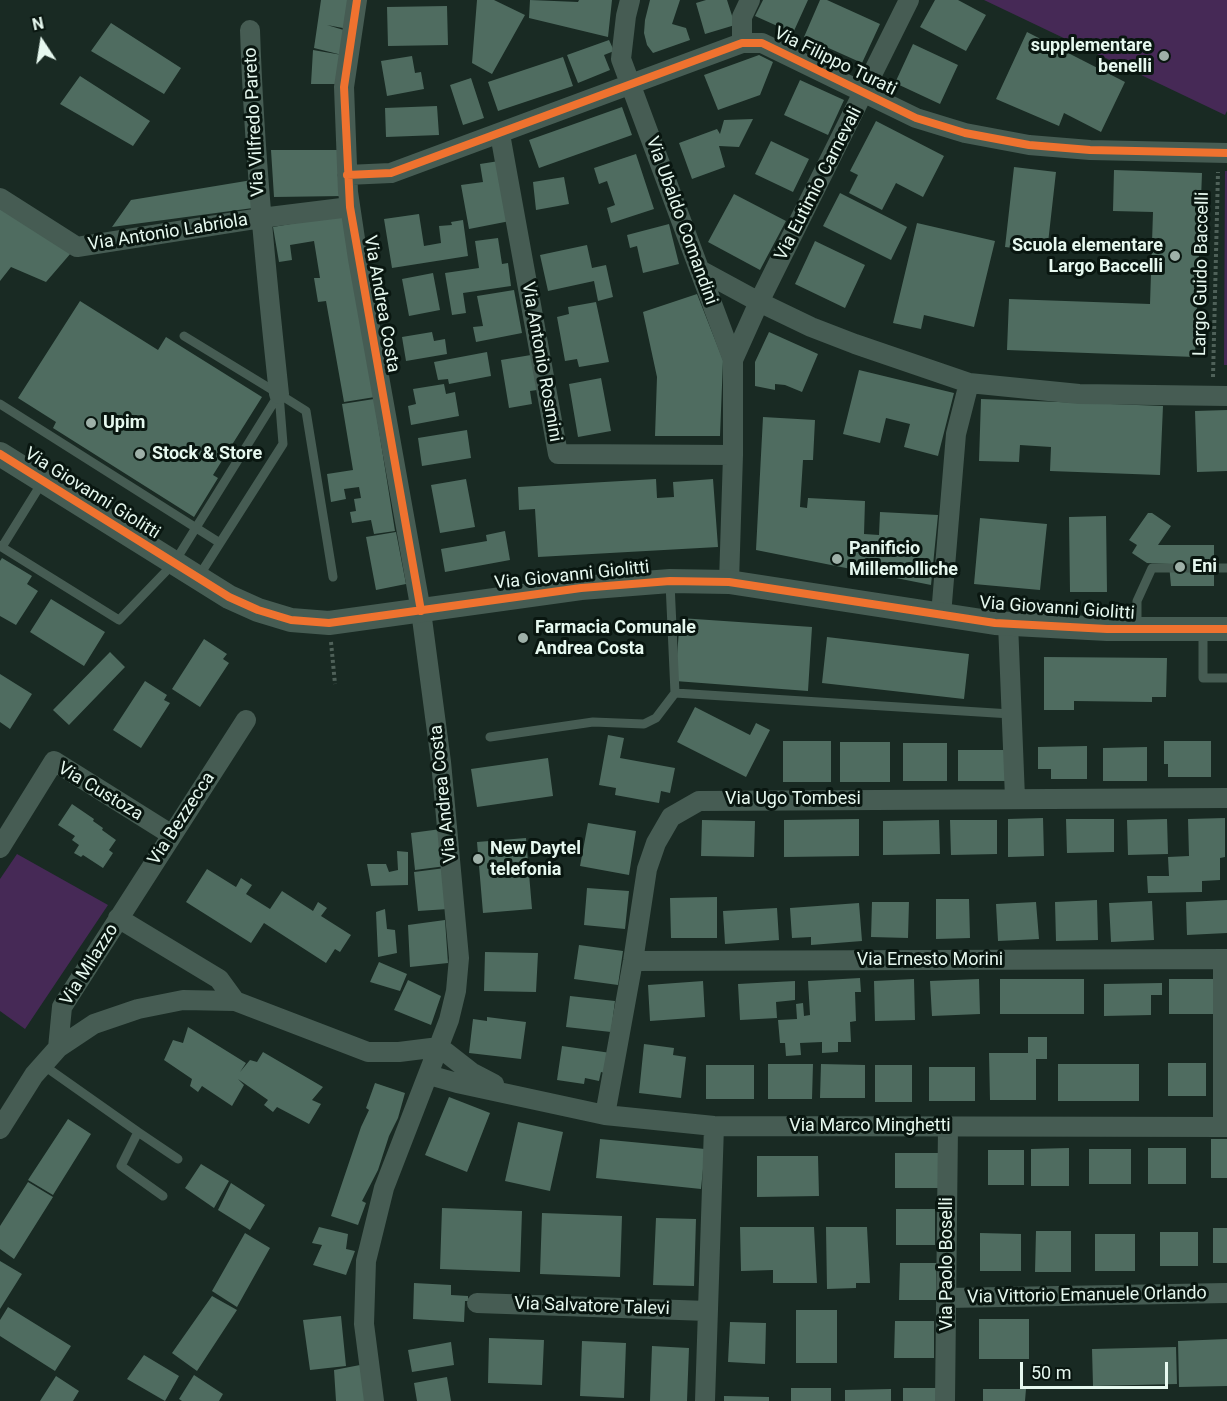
<!DOCTYPE html>
<style>
body{margin:0}
#map{position:relative;width:1227px;height:1401px;overflow:hidden;background:#192a23;font-family:Roboto,sans-serif}
canvas{display:block}
.north{position:absolute;left:12px;top:12px;width:60px;height:60px;-webkit-text-stroke:4px #091610;paint-order:stroke;rotate:348deg;font-size:16px;font-weight:700;line-height:24px;text-align:center;color:#e6f8ef}
.north::after{content:'';display:block;margin:auto;width:21px;height:27px;background:#e6f8ef;clip-path:polygon(50% 0,100% 100%,50% 72%,0 100%)}
.scale{position:absolute;left:1020px;top:1362px;width:148px;height:27px;box-sizing:border-box;border:3px solid #e6f8ef;border-top:0;padding-left:8px;font-size:18px;line-height:21px;white-space:nowrap;color:#e6f8ef;-webkit-text-stroke:4px #091610;paint-order:stroke}
</style>
<div id="map">
<canvas width="1227" height="1401"></canvas>
<div class="north">N</div>
<div class="scale">50 m</div>
</div>
<script>
const context = document.querySelector('canvas').getContext('2d');
context.lineJoin = 'round';
function fillPath(path, color) {
  context.fillStyle = color;
  context.fill(path, 'evenodd');
}
function stroke(path, color, width, dash) {
  context.strokeStyle = color;
  context.lineWidth = width;
  context.lineCap = dash ? 'butt' : 'round';
  context.setLineDash(dash || []);
  context.stroke(path);
}
function drawText(font, color, halo, rows, align = 'center') {
  context.font = font + ' Roboto,sans-serif';
  context.lineWidth = 6;
  context.setLineDash([]);
  context.textBaseline = 'middle';
  context.strokeStyle = halo;
  context.fillStyle = color;
  for (const [text, x, y, turn = 0] of rows) {
    context.save();
    context.translate(x, y);
    context.rotate((+turn || 0) * Math.PI / 180);
    context.textAlign = isNaN(turn) ? turn : align;
    if (halo) context.strokeText(text, 0, 0);
    context.fillText(text, 0, 0);
    context.restore();
  }
}
fillPath(new Path2D(`
 M984,0H1227V111L1225,115Z
 M1225,171H1227V365H1224Z
 M17,854L108,905L25,1029L0,1011V879Z`), '#462956');
fillPath(new Path2D(`
 M321,0H350L348,29L327,25L347,31L342,84H311L313,50L342,55L314,48Z
 M477,0H494L525,15L492,74L472,63Z
 M530,0L578,2L579,0H612L608,37L529,18Z
 M650,0H680L672,24L686,28L690,40L653,53L647,45L644,33L645,20Z
 M706,0H727L735,25L705,34L696,3Z
 M763,0H808L793,33L755,16Z
 M820,0H827L880,24L862,63L804,37Z
 M935,0H958L986,15L966,51L920,27Z
 M447,6L448,45L388,46L387,7Z
 M111,23L181,68L164,94L91,51Z
 M1027,32L1125,82L1101,132L1064,113L1059,126L996,99Z
 M609,40L614,51L604,55L610,70L578,83L567,55Z
 M913,44L958,65L940,104L895,83Z
 M759,55L773,62L760,95L718,110L704,75Z
 M412,56L415,73L421,72L424,89L387,96L381,61Z
 M563,57L573,86L498,111L488,82Z
 M80,76L150,121L133,146L60,104Z
 M471,78L484,118L463,125L450,85Z
 M800,80L844,100L828,135L784,115Z
 M437,106L439,135L386,137L385,108Z
 M622,107L632,135L539,168L529,140Z
 M753,119L739,147L719,146L725,167L692,179L679,143L717,129L720,134L724,120Z
 M876,121L944,156L923,197L896,183L882,210L849,193L858,175L850,171Z
 M771,141L809,159L793,192L755,174Z
 M271,150H343L344,196L274,197Z
 M636,154L654,209L611,223L607,208L615,205L607,181L599,184L594,168Z
 M499,161L510,221L469,229L461,185L483,182L480,164Z
 M1014,167L1056,172L1047,252L1005,247Z
 M1114,170L1202,173L1195,357L1007,350L1009,299L1150,304L1153,212L1113,211Z
 M564,177L569,204L536,210L533,182Z
 M252,180L253,208L112,227L131,200Z
 M840,193L907,227L891,260L823,226Z
 M734,194L786,221L760,270L708,242Z
 M0,207L71,253L46,282L11,267L0,281Z
 M419,214L424,246L441,243L439,226L452,225L451,222L463,220L468,256L392,268L384,219Z
 M343,215L375,397L344,402L326,301L318,302L314,278H320L314,241L290,245L292,260L279,262L273,227Z
 M917,223L995,241L974,327L924,315L921,329L893,323Z
 M669,224L679,264L643,273L637,246L630,248L627,235Z
 M498,238L502,264L508,263L511,286L463,293L466,313L452,315L445,273L479,268L475,241Z
 M815,241L865,265L845,308L795,284Z
 M587,245L592,268L606,265L613,297L598,301L594,281L548,291L540,255Z
 M433,273L440,310L409,316L402,279Z
 M514,290L522,333L476,342L473,327L483,326L477,296Z
 M697,294L723,360L720,436H655L657,377L643,312Z
 M80,301L158,350L166,337L262,397L213,475L218,478L194,517L53,428L56,422L18,398Z
 M596,302L609,362L579,367L577,359L565,361L557,317L569,314L568,307Z
 M432,332L434,341L445,339L447,354L406,361L402,337Z
 M769,332L818,354L802,392L785,385L775,384V390L755,386V362Z
 M487,352L491,376L449,384L448,379L438,380L434,362Z
 M531,355L537,390L530,391L532,404L509,408L501,360Z
 M859,370L954,393L938,456L904,447L910,424L886,418L880,443L843,434Z
 M601,378L611,431L578,437L569,384Z
 M444,384L446,394L455,392L459,416L411,425L408,406L416,404L413,389Z
 M374,399L395,531L374,534L371,520L352,523L350,512L356,511L354,499L361,498L359,487L344,489L346,499L331,502L327,474L353,470L342,404Z
 M981,399L1163,406L1160,475L1050,471L1051,447L1020,445L1019,462L979,461Z
 M1227,410V471L1197,472L1195,411Z
 M763,417L815,420L813,460H803L800,507L807,508L808,498L865,501L864,534L879,535L880,512L938,515L931,585L756,550Z
 M467,430L471,458L422,466L418,438Z
 M466,479L475,527L440,533L431,485Z
 M656,479L657,498L674,497L673,482L713,479L718,547L538,557L535,509L519,510L518,487Z
 M1148,513H1152L1171,526L1158,545H1214V586H1171L1169,564L1147,563L1132,553L1137,545L1129,540Z
 M1106,516L1107,592H1070L1069,517Z
 M980,518L1047,524L1040,590L974,584Z
 M505,531L510,560L445,572L441,549L487,541L486,535Z
 M396,532L406,584L376,590L366,537Z
 M2,558L32,576L27,584L38,591L16,625L0,616V561Z
 M51,599L105,632L84,666L30,632Z
 M680,618L812,627L808,691L675,681Z
 M827,637L969,654L964,699L822,683Z
 M204,639L227,654L223,659L229,663L200,707L172,689Z
 M110,652L125,667L69,725L53,710Z
 M1044,657L1167,658L1166,697H1152V702L1074,701V710H1044Z
 M0,674L32,694L10,729L0,722Z
 M145,681L167,695L164,700L170,703L141,748L113,730Z
 M695,707L750,735L756,723L770,730L746,777L677,742Z
 M608,735L624,738L620,758L675,768L670,793L661,791L659,803L615,795L616,788L599,785Z
 M783,741H831V782H783Z
 M1164,741H1211V777H1168V764H1164Z
 M840,742H890V782H840Z
 M903,743H947V781H903Z
 M1087,746V779H1051V769H1038V747Z
 M1147,747V781H1103V748Z
 M958,750H1012V781H958Z
 M548,758L553,796L477,807L471,769Z
 M72,804L94,819L93,821L103,828L102,830L116,840L109,850L113,853L103,868L83,855L81,857L74,853L79,845L72,840L75,836L58,825Z
 M1043,818L1044,856L1008,857V819Z
 M1225,818V857L1220,858V880L1202,881V892L1148,893L1147,876H1169L1168,857L1189,856L1188,819Z
 M859,819V856L784,857V820Z
 M1066,819H1114V852L1067,853Z
 M1167,819L1168,854L1128,855L1127,820Z
 M702,820L755,821L754,857L701,856Z
 M939,820L940,854L883,855V821Z
 M950,820H997V854L951,855Z
 M588,823L636,831L629,875L580,866Z
 M441,829L446,866L415,870L411,833Z
 M526,838L532,909L483,913L477,842Z
 M397,851L408,852V885L371,886L367,864H386L389,872L398,870Z
 M445,868L448,909L418,911L414,872Z
 M207,869L236,887L241,878L252,885L246,894L270,909L282,891L313,911L318,902L327,908L321,916L351,935L340,952L335,949L326,963L264,923L251,943L186,902Z
 M587,888L629,891L625,929L584,925Z
 M717,897V938H671L670,898Z
 M936,899H969L970,938L936,939Z
 M1097,900L1098,940L1056,941L1055,902Z
 M1227,900V933L1187,935L1186,902Z
 M1152,901L1154,940L1111,942L1109,903Z
 M872,902H909L908,938L871,937Z
 M1036,902L1039,939L998,941L996,904Z
 M859,903L862,941L811,945V937L792,938L790,908Z
 M777,908L779,940L725,944L723,911Z
 M385,909L387,929L395,930L397,953L378,957L376,912Z
 M445,920L448,963L410,967L408,925Z
 M579,945L623,951L618,985L574,979Z
 M485,952L538,953L536,992L484,991Z
 M379,962L407,974L400,991L370,982Z
 M860,978L861,992H855L856,1021L850,1022L851,1042H838V1052L822,1053V1042L800,1043L801,1055L786,1056L785,1043H780L778,1020L797,1019L796,1004L803,1003L804,1016L810,1015L808,981Z
 M914,979L915,1020L875,1021L874,981Z
 M979,979L980,1014L932,1016L930,981Z
 M1000,979H1084V1014H1000Z
 M1169,979H1217V1014H1169Z
 M408,980L441,996L431,1025L394,1010Z
 M703,981L705,1017L650,1021L648,985Z
 M795,981V1000L776,1002L777,1018L740,1020L738,984Z
 M1162,983V995H1151V1015L1104,1016V984Z
 M570,996L615,1001L611,1032L566,1027Z
 M487,1017L526,1022L521,1059L469,1053L473,1019L487,1021Z
 M188,1027L246,1063L240,1072L250,1060L257,1062L263,1052L323,1087L312,1100L321,1104L309,1124L277,1107L273,1112L264,1105L268,1100L238,1079L244,1085L232,1106L202,1086L198,1092L190,1086L192,1079L164,1060L173,1040L183,1043Z
 M1028,1037H1047V1059H1036V1100H990L989,1053H1028Z
 M644,1044L674,1048L673,1055L686,1057L681,1098L639,1093Z
 M562,1046L611,1053L608,1074L601,1072L599,1081L585,1078L584,1084L557,1080Z
 M1168,1063H1206V1096H1168Z
 M768,1064H813L812,1099H768Z
 M821,1064L865,1065V1098H820Z
 M1058,1064H1139V1101H1058Z
 M706,1065H754V1099H706Z
 M875,1065H912V1102H875Z
 M929,1067H975V1101H929Z
 M375,1083L405,1093L398,1118L389,1136L378,1170L362,1201L366,1203L358,1225L331,1216L361,1127L369,1110L366,1108Z
 M449,1097L490,1113L467,1172L425,1155Z
 M68,1119L91,1134L53,1195L28,1180Z
 M518,1122L563,1132L550,1191L505,1181Z
 M600,1139L705,1149L701,1189L596,1178Z
 M1211,1139H1227V1178H1211Z
 M1069,1148V1186H1031V1149Z
 M1148,1148H1186V1184H1148Z
 M1089,1149H1131V1184H1089Z
 M988,1150H1024V1185H988Z
 M895,1153H939V1188H895Z
 M757,1156H818L819,1196L757,1197Z
 M201,1164L229,1181L214,1208L185,1188Z
 M28,1182L53,1197L14,1259L0,1249V1226Z
 M231,1183L265,1205L250,1230L218,1210Z
 M442,1208L522,1211L520,1272L440,1269Z
 M896,1209H935V1245H896Z
 M542,1213L622,1216L620,1277L540,1274Z
 M656,1218L696,1219L694,1286L653,1285Z
 M319,1227L348,1234L346,1249L355,1251L346,1275L313,1265L322,1245L312,1243Z
 M740,1227H814L817,1283H773V1270L741,1271Z
 M826,1227H867L870,1283H856V1288L827,1289Z
 M1213,1228H1227V1263H1213Z
 M1036,1231H1071V1272H1035Z
 M1160,1232H1198V1266H1160Z
 M245,1233L270,1248L237,1307L212,1291Z
 M980,1233L1021,1234V1271H980Z
 M1095,1234H1135V1271H1095Z
 M0,1261L22,1274L0,1309Z
 M900,1263H936V1300H899Z
 M414,1283L451,1285V1295L468,1296V1301H465L464,1322L413,1319Z
 M212,1296L237,1310L197,1371L172,1353Z
 M8,1307L71,1346L55,1371L0,1336V1320Z
 M796,1310H837V1363H796Z
 M341,1316L346,1366L310,1370L303,1320Z
 M979,1319H1029V1359H979Z
 M895,1321H934V1358H894Z
 M730,1322L766,1323L765,1364L728,1362Z
 M489,1338L544,1340L542,1385L488,1383Z
 M1227,1339V1386L1179,1387L1178,1341Z
 M582,1341L626,1343L624,1398L580,1396Z
 M451,1342L454,1365L412,1372L408,1350Z
 M652,1346L689,1348L687,1401H650Z
 M1176,1347L1177,1384L1093,1386L1092,1349Z
 M144,1355L179,1376L165,1401L127,1379Z
 M360,1365L365,1401H336L334,1370Z
 M194,1375L223,1394L219,1401H182L179,1399Z
 M56,1376L79,1391L73,1401H40Z
 M447,1377L451,1401H417L414,1383Z
 M791,1388H831V1401H791Z
 M903,1388H940V1401H903Z
 M891,1389V1401H845V1390Z
 M983,1389H1026L1025,1401H983Z
 M724,1396L769,1397V1401H724Z`), '#4f6c60');
stroke(new Path2D(`
 M1213,377L1218,172
 M331,642L335,684`), '#4f6159', 4, [3, 3]);
stroke(new Path2D(`
 M184,336L279,394L283,444L199,576
 M0,404L220,543
 M0,546L119,620L174,563L279,394L306,411L333,577
 M2,547L43,481
 M1137,629V601L1152,568H1227
 M1203,629V678H1227
 M675,693L1011,714
 M490,737L593,722L644,724L656,718L675,693L670,583
 M43,1065L138,1132L121,1166L163,1196
 M138,1132L178,1159`), '#465c53', 9);
stroke(new Path2D(`
 M357,0L344,87L348,192L358,259L421,611L441,762L459,958L456,991L449,1020L384,1188L366,1261L364,1324L374,1401
 M630,0L626,16L621,59L733,360V455L729,582
 M250,30C254,152 266,273 279,394
 M742,43V17L750,0
 M500,134L558,454L733,455
 M347,175L391,173L742,43H762L916,118L965,133L1029,145L1090,150L1227,153
 M0,198L77,247L261,218L350,207
 M700,270L759,302L811,327L855,344L969,383L1079,394L1227,396
 M733,360L759,302L909,0
 M941,615L956,434L969,383
 M1008,623L1015,798
 M0,848L54,761L172,835
 M118,918L219,979L235,1001
 M1223,959V1127
 M633,961L1227,959
 M439,1047L471,1072L494,1084
 M58,1048L62,1007L246,720
 M429,1075L457,1083L605,1115L714,1126L1227,1127
 M605,1115L633,961L647,869L656,843L671,817L699,801L1227,798
 M0,1129L34,1075L58,1048L94,1024L138,1009L183,1000L235,1001L368,1052H399L439,1047
 M947,1298L1227,1293
 M477,1303L708,1311
 M705,1401L714,1126
 M945,1401L948,1127`), '#465c53', 20);
stroke(new Path2D(`
 M0,454L229,597L258,610L291,620L329,623L581,588L670,581L729,582L995,623L1107,629H1227`), '#465c53', 24);
stroke(new Path2D(`
 M357,0L344,87L350,207L421,611
 M347,175L391,173L742,43H762L916,118L965,133L1029,145L1090,150L1227,153
 M0,454L229,597L258,610L291,620L329,623L581,588L670,581L729,582L995,623L1107,629H1227`), '#ef722f', 8);
for (const [x, y, r, color] of [
 [1164,56,6,"#9eb0a8"],
 [1175,256,6,"#9eb0a8"],
 [91,423,6,"#9eb0a8"],
 [140,454,6,"#9eb0a8"],
 [837,559,6,"#9eb0a8"],
 [1180,567,6,"#9eb0a8"],
 [523,638,6,"#9eb0a8"],
 [478,859,6,"#9eb0a8"]
]) {
  const dot = new Path2D();
  dot.arc(x, y, r, 0, 2 * Math.PI);
  context.fillStyle = color;
  context.fill(dot);
  stroke(dot, '#091610', 2);
}
drawText('bold 18px', '#e6f8ef', '#091610', [
 ["supplementare",1152,46,"right"],
 ["benelli",1152,67,"right"],
 ["Scuola elementare",1163,246,"right"],
 ["Largo Baccelli",1163,267,"right"],
 ["Upim",103,423],
 ["Stock & Store",152,454],
 ["Panificio",849,549],
 ["Millemolliche",849,570],
 ["Eni",1192,567],
 ["Farmacia Comunale",535,628],
 ["Andrea Costa",535,649],
 ["New Daytel",490,849],
 ["telefonia",490,870]
], 'left');
drawText('18px', '#e6f8ef', '#091610', [
 ["Via Filippo Turati",835,62,26],
 ["Via Vilfredo Pareto",255,122,-93],
 ["Via Eutimio Carnevali",819,184,-63],
 ["Via Ubaldo Comandini",681,221,70],
 ["Via Antonio Labriola",168,233,-9],
 ["Largo Guido Baccelli",1202,274,-89],
 ["Via Andrea Costa",381,304,80],
 ["Via Antonio Rosmini",541,362,80],
 ["Via Giovanni Giolitti",92,494,32],
 ["Via Giovanni Giolitti",572,576,-6],
 ["Via Giovanni Giolitti",1057,609,4],
 ["Via Custoza",100,792,31],
 ["Via Andrea Costa",444,794,-96],
 ["Via Ugo Tombesi",793,799],
 ["Via Bezzecca",182,819,-57],
 ["Via Ernesto Morini",930,960],
 ["Via Milazzo",90,965,-58],
 ["Via Marco Minghetti",870,1126],
 ["Via Paolo Boselli",947,1264,-90],
 ["Via Vittorio Emanuele Orlando",1087,1296,-1],
 ["Via Salvatore Talevi",592,1307,2]
]);
</script>
